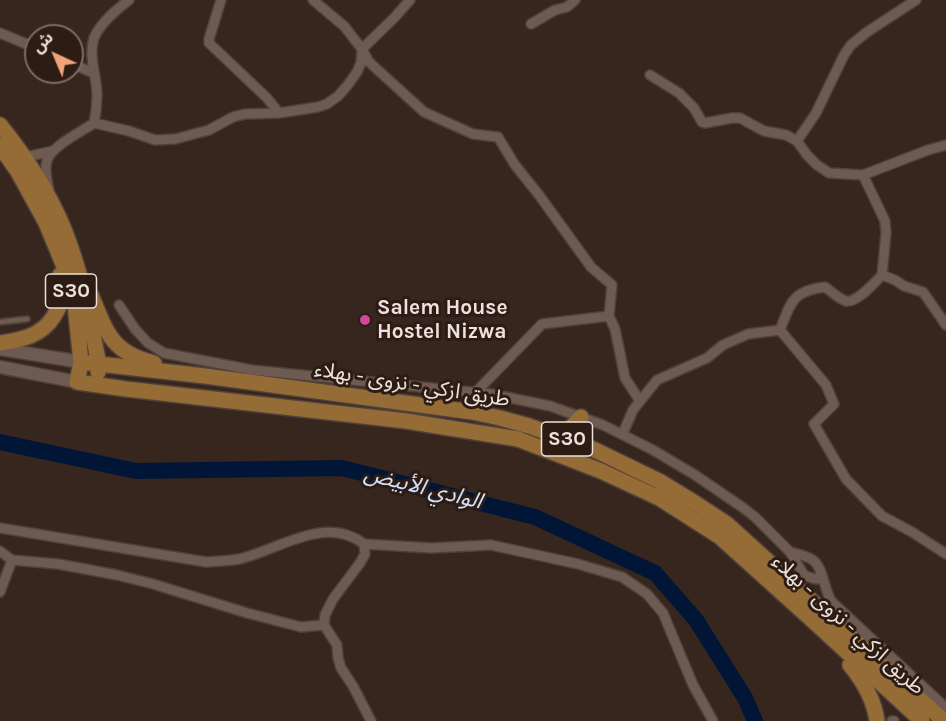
<!DOCTYPE html>
<meta charset="utf-8">
<style>
body{margin:0}
#map{position:relative;width:946px;height:721px;overflow:hidden;background:#36261e;font-family:Karla,"Noto Sans Arabic",sans-serif}
canvas{display:block}
.north{position:absolute;left:24px;top:24px;width:60px;height:60px;box-sizing:border-box;background:#2c1c14;border:2px solid #796b64;border-radius:50%;rotate:316deg;font-size:16px;font-weight:700;line-height:24px;text-align:center;color:#ece1dc}
.north::after{content:'';display:block;margin:auto;width:21px;height:27px;background:#f0a27a;clip-path:polygon(50% 0,100% 100%,50% 72%,0 100%)}
</style>
<div id="map">
<canvas width="946" height="721"></canvas>
<div class="north">ش</div>
</div>
<script>
const context = document.querySelector('canvas').getContext('2d');
context.lineJoin = 'round';
function stroke(path, color, width, dash) {
  context.strokeStyle = color;
  context.lineWidth = width;
  context.lineCap = dash ? 'butt' : 'round';
  context.setLineDash(dash || []);
  context.stroke(path);
}
function drawText(font, color, halo, rows, align = 'center') {
  context.font = font + ' Karla,"Noto Sans Arabic",sans-serif';
  context.lineWidth = 6;
  context.setLineDash([]);
  context.textBaseline = 'middle';
  context.strokeStyle = halo;
  context.fillStyle = color;
  for (const [text, x, y, turn = 0] of rows) {
    context.save();
    context.translate(x, y);
    context.rotate((+turn || 0) * Math.PI / 180);
    context.textAlign = isNaN(turn) ? turn : align;
    if (halo) context.strokeText(text, 0, 0);
    context.fillText(text, 0, 0);
    context.restore();
  }
}
stroke(new Path2D(`
 M0,442L136,471L342,468L535,517L655,573L696,620L745,698L755,721`), '#011537', 16);
const service = new Path2D(`
 M0,322L27,319`);
const minor = new Path2D(`
 M221,0L209,39V43L267,98L279,113
 M313,0L344,26L362,49L369,62L424,112L473,134L498,137L515,165L539,195L591,267L612,285L609,316L615,329L625,378L640,401
 M531,24L555,10L567,7L575,0
 M0,33L36,48
 M72,64L94,73
 M650,75L679,93L694,108L702,122L705,123L732,118H740L764,131L786,135L797,141L807,155L817,165L829,173L863,175
 M94,123L129,131L155,140L175,139L209,130L233,117L245,114L279,113L318,107L327,104L338,96L347,86L357,72L361,63L362,49L394,18L410,0
 M797,141L816,113L844,55L851,45L867,32L916,0
 M25,157L53,151
 M49,190C47,181 44,170 47,161C50,147 81,132 94,123C96,114 97,105 97,95C97,77 88,56 94,38C100,23 116,10 129,0
 M882,275L895,280L904,286L923,292L946,325
 M119,305L135,329L148,343L164,353L252,370L491,394L550,406L603,425L653,450L695,475L742,507L755,517L790,552L804,575L812,578L817,579L821,575
 M780,330C791,302 792,291 825,287C831,291 839,299 846,301C857,303 874,283 882,275L886,233L885,221L863,175L928,150L946,145
 M476,392L542,324L609,316
 M623,433L633,410L657,380L707,358L723,345L748,334L780,330L826,385L834,404L814,424L846,479L882,516L912,532L946,554
 M0,528L206,562C217,561 228,561 239,559C279,550 325,514 364,544L365,554L360,563L333,599L325,615L324,625
 M364,544L431,548L491,545L578,564L622,577L647,594L663,613L693,685L713,721
 M0,551L12,560L58,564L117,575L153,584L247,613L301,627L324,625L337,645L338,658L341,668L353,686L371,721
 M790,552C798,554 808,556 814,561C824,570 824,591 832,602L946,708
 M0,592L12,560
 M892,721H894`);
const tertiary = new Path2D(`
 M0,349L81,362
 M0,367L77,382`);
const primary = new Path2D(`
 M0,125C30,162 56,203 71,248C84,285 91,326 99,364L98,372
 M0,146L18,172L46,223L65,269L75,305L81,362L77,382L126,389L406,421L518,439L601,471L659,498L720,537L811,619L922,721
 M91,295C107,332 110,352 154,363
 M0,343C21,340 42,336 54,316C56,312 59,308 60,304C62,295 61,285 60,275
 M81,362L205,376L472,412L500,418L529,426L593,449L659,481L695,503L727,524L944,721
 M562,437L581,417
 M850,665C864,682 874,699 877,721`);
stroke(service, '#4f413a', 8);
stroke(minor, '#4f413a', 12);
stroke(tertiary, '#4f413a', 15);
stroke(primary, '#4f413a', 18);
stroke(service, '#6d5a51', 4.5);
stroke(minor, '#6d5a51', 9);
stroke(tertiary, '#6d5a51', 12);
stroke(primary, '#956b36', 15);
for (const [x, y, r, color] of [
 [365,320,6,"#d1479c"]
]) {
  const dot = new Path2D();
  dot.arc(x, y, r, 0, 2 * Math.PI);
  context.fillStyle = color;
  context.fill(dot);
  stroke(dot, '#2c1c14', 2);
}
for (const [x, y, w] of [
 [71,291,51],
 [567,439,51]
]) {
  const box = new Path2D();
  box.roundRect(x - w / 2, y - 17, w, 34, 4.5);
  context.fillStyle = '#2c1c14';
  context.fill(box);
  stroke(box, '#ece1dc', 1.5);
}
drawText('bold 20px', '#ece1dc', null, [
 ["S30",71,291],
 ["S30",567,439]
]);
drawText('bold 21px', '#ece1dc', '#2c1c14', [
 ["Salem House",377,308],
 ["Hostel Nizwa",377,332]
], 'left');
drawText('21px', '#ece1dc', '#2c1c14', [
 ["طريق ازكي - نزوى - بهلاء",412,385,9],
 ["طريق ازكي - نزوى - بهلاء",848,625,42]
]);
drawText('italic 22px', '#d0e2fc', '#2c1c14', [
 ["الوادي الأبيض",423,488,14]
]);
</script>
